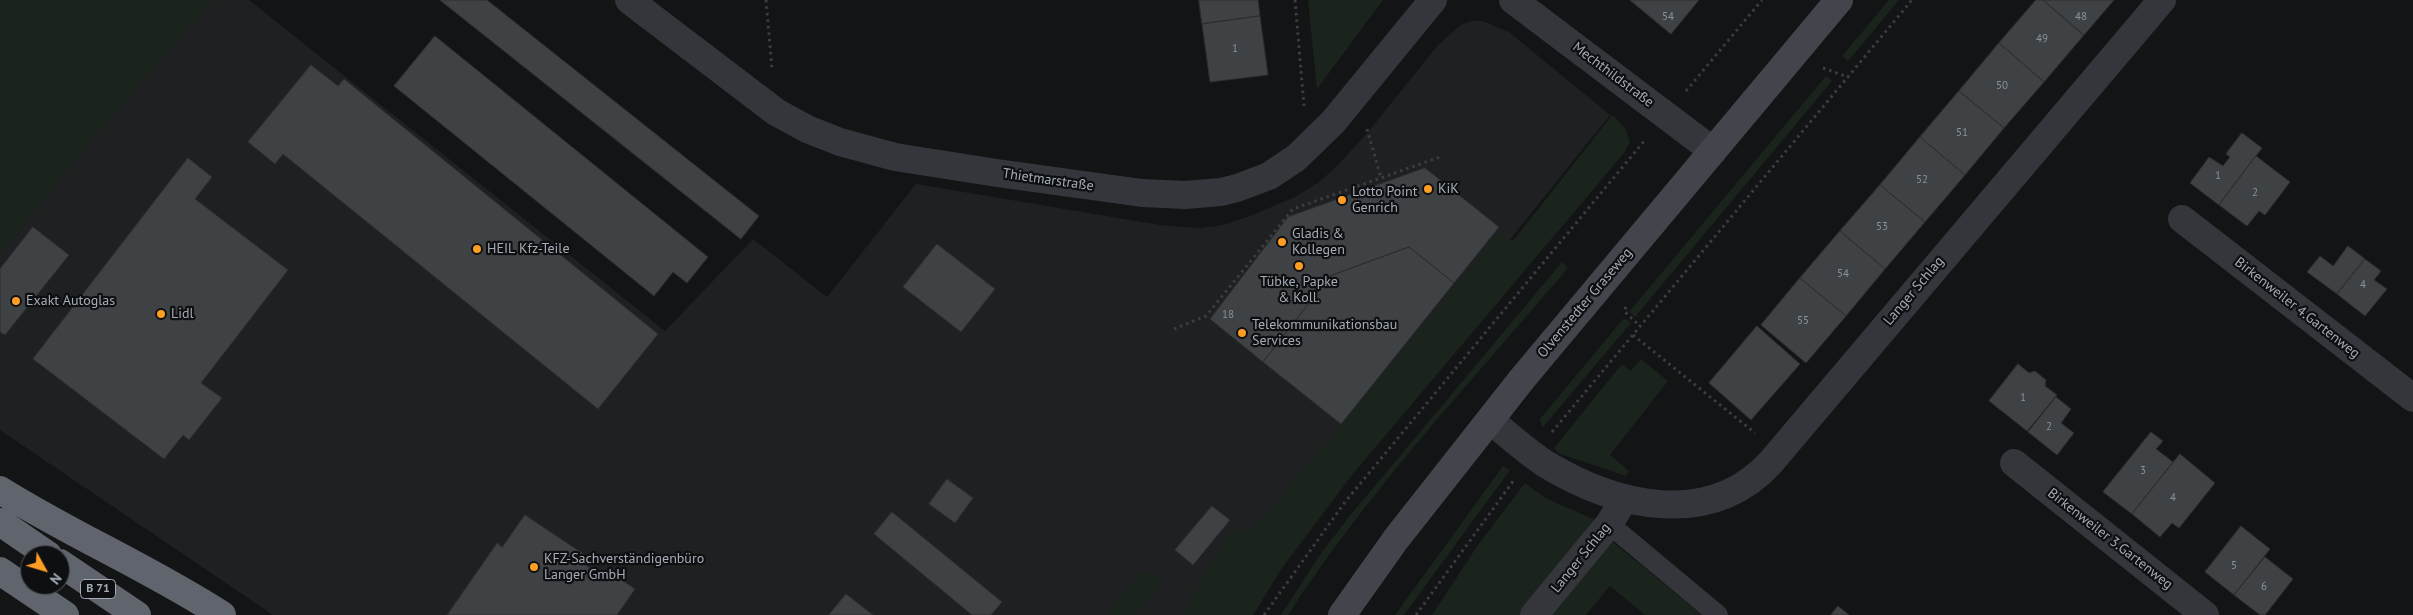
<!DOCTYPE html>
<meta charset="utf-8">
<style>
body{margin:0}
#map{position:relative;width:2413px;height:615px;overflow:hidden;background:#131415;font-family:"PT Sans",sans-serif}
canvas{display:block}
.north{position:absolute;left:20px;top:545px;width:50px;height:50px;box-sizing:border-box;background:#0e0f10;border:1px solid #4a4e53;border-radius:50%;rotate:129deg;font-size:14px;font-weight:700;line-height:20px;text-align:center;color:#a4acb7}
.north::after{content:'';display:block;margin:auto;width:18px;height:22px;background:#fe9d23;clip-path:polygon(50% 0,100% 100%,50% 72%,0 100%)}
</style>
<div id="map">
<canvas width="2413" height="615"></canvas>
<div class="north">N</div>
</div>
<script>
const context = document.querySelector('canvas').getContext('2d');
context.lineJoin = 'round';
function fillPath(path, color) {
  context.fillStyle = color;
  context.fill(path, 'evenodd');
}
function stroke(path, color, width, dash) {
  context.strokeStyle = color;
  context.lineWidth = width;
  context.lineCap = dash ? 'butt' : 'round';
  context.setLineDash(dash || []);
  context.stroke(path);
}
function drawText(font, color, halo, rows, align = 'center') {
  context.font = font + ' "PT Sans",sans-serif';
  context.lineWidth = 4.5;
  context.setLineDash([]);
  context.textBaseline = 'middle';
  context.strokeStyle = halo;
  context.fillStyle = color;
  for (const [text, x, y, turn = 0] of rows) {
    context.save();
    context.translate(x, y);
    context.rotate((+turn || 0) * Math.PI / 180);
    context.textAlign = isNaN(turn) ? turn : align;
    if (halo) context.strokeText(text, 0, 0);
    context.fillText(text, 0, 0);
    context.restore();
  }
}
fillPath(new Path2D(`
 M213,0H249L665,331L753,239L827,297L916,184L1160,225L1200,228L1223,225L1250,216L1295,197L1319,182L1335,168L1368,132L1438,45L1461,25L1471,21H1482L1509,32L1610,115L1222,598L1213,615H273L0,430V255L89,143Z`), '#1f2022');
fillPath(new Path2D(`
 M0,0H213L89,143L0,255Z
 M1308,0H1383L1317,89Z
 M1889,0H1899L1848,61L1842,56Z
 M1826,76L1832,81L1635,317L1629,312Z
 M1612,115L1625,128L1630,142L1624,153L1352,475L1282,568L1253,615H1183L1228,532L1257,526L1499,234L1513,241Z
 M1562,262L1568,268C1473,380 1368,491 1288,615H1281L1319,556L1348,518Z
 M1624,318L1631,323L1542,428L1540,419Z
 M1641,359L1668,381L1610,455L1629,471L1626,476L1558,453L1554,448L1622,364L1630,371Z
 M1503,466L1510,470L1404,615H1395Z
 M1525,483L1547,499L1600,522L1522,615H1432L1478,545Z
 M1609,539L1702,615H1645L1610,586L1586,615H1548Z
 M1142,572H1150L1158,578L1159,585L1135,615H1107Z`), '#1b241c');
const building = new Path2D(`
 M440,0H487L759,216L741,239Z
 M1199,0H1258L1260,16L1202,24Z
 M1630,0H1699L1671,34Z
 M2036,0H2043L2084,35L2044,82L1999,43Z
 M2043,0H2114L2084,35Z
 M1260,16L1268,75L1210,82L1202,24Z
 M435,36L708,257L687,283L673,272L654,296L394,86Z
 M1999,43L2044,82L2004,128L1959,91Z
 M311,65L338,86L344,79L658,334L598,409L283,154L275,164L248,142Z
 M1959,91L2004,128L1965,175L1920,137Z
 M2242,133L2262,148L2219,205L2190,183L2209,157L2223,166L2230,157L2226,154Z
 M1920,137L1965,175L1925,222L1880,185Z
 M2256,156L2290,182L2265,215L2259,211L2247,226L2219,205Z
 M188,158L212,177L195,199L288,270L201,383L222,398L189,440L183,435L164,459L33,359Z
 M1425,168L1499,227L1454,283L1409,247L1330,276L1263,362L1210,319L1288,217Z
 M1880,185L1925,222L1885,269L1840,231Z
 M33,227L69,255L5,335L0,332V269Z
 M1840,231L1885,269L1846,316L1800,278Z
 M937,244L995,289L961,332L903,287Z
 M2348,246L2365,259L2337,294L2307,272L2320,256L2333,266Z
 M1409,247L1454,283L1341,424L1263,362L1330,276Z
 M2365,259L2381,271L2374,280L2387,289L2365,316L2337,294Z
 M1800,278L1846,316L1806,363L1761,325Z
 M1757,326L1800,364L1751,420L1709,383Z
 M2018,364L2029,373L2035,371L2046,380L2045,386L2057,395L2027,431L1989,401Z
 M2056,397L2071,409L2061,423L2074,433L2057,455L2028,432Z
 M2151,432L2163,441L2156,449L2173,462L2132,514L2103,492Z
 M2180,454L2215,483L2179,528L2172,523L2160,537L2132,514Z
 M947,479L973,498L955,523L929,504Z
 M1212,506L1230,520L1193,565L1175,550Z
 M892,512L1002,602L991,615H972L874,534Z
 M525,515L588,557L584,564L603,577L607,570L635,589L617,615H447L497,543L502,547Z
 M2241,526L2270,549L2234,595L2205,572Z
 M2265,557L2293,579L2265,615H2260L2234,595Z
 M846,594L873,615H829Z
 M1838,606L1849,615H1831Z`);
fillPath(building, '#3f4245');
stroke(building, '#2d2e32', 1);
stroke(new Path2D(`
 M766,0L772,69
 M1295,0L1304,106
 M1823,68L1848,77
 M1686,91L1762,0
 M1367,129L1381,178
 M1626,307L1624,311L1640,326
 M1174,329L1206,316L1293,209L1440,157
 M1633,335L1755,433
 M1552,432L1912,0
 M1264,615L1345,502L1645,140
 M1416,615L1514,480`), '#3a3d42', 3, [2.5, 4]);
stroke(new Path2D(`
 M1609,524L1718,615`), '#34363b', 20);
stroke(new Path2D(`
 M629,0L776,112L807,129L840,142L895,157L997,173L1142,193L1185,195L1221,192L1237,188L1269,176L1296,158L1333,122L1433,0
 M1513,0L1713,151
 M2182,219L2413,398
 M1490,420C1508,435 1525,450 1544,463C1614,506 1709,530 1771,462L2162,0
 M2014,463L2205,615
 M1534,615L1609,524L1625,498`), '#34363b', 28);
stroke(new Path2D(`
 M1342,615L1396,539L1522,379L1839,0`), '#42454b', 28);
stroke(new Path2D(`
 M0,490C72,535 151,569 222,615
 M0,522L48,555
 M60,563L137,615
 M0,571L65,615`), '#60646c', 28);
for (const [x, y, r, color] of [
 [1428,189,5,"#fe9d23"],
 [1342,200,5,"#fe9d23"],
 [1282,242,5,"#fe9d23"],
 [477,249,5,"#fe9d23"],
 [1299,266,5,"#fe9d23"],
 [16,301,5,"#fe9d23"],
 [161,314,5,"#fe9d23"],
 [1242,333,5,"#fe9d23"],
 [534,567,5,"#fe9d23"]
]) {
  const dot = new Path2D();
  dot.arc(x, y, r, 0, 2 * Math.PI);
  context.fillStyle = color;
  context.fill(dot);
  stroke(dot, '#0e0f10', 2);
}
drawText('11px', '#8b929a', null, [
 ["54",1668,17],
 ["48",2081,17],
 ["49",2042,39],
 ["1",1235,49],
 ["50",2002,86],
 ["51",1962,133],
 ["1",2218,176],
 ["52",1922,180],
 ["2",2255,193],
 ["53",1882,227],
 ["54",1843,274],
 ["4",2363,285],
 ["18",1228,315],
 ["55",1803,321],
 ["1",2023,398],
 ["2",2049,427],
 ["3",2143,471],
 ["4",2173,498],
 ["5",2234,566],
 ["6",2264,587]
]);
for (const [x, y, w] of [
 [98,589,35]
]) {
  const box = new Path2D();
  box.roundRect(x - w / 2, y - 9.5, w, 19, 4);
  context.fillStyle = '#0e0f10';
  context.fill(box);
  stroke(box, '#a4acb7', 1);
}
drawText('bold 12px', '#a4acb7', null, [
 ["B 71",98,589]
]);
drawText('14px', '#a4acb7', '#0e0f10', [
 ["Mechthildstraße",1613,75,37],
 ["Thietmarstraße",1048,180,8],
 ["Langer Schlag",1914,291,-50],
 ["Olvenstedter Graseweg",1585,303,-50],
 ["Birkenweiler 4.Gartenweg",2297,308,38],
 ["Birkenweiler 3.Gartenweg",2110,539,38],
 ["Langer Schlag",1581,558,-51]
]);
drawText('14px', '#a4acb7', '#0e0f10', [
 ["KiK",1438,189],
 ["Lotto Point",1352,192],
 ["Genrich",1352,208],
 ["Gladis &",1292,234],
 ["Kollegen",1292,250],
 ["HEIL Kfz-Teile",487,249],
 ["Tübke, Papke",1299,282,"center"],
 ["& Koll.",1299,298,"center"],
 ["Exakt Autoglas",26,301],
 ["Lidl",171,314],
 ["Telekommunikationsbau",1252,325],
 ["Services",1252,341],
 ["KFZ-Sachverständigenbüro",544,559],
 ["Langer GmbH",544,575]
], 'left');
</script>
